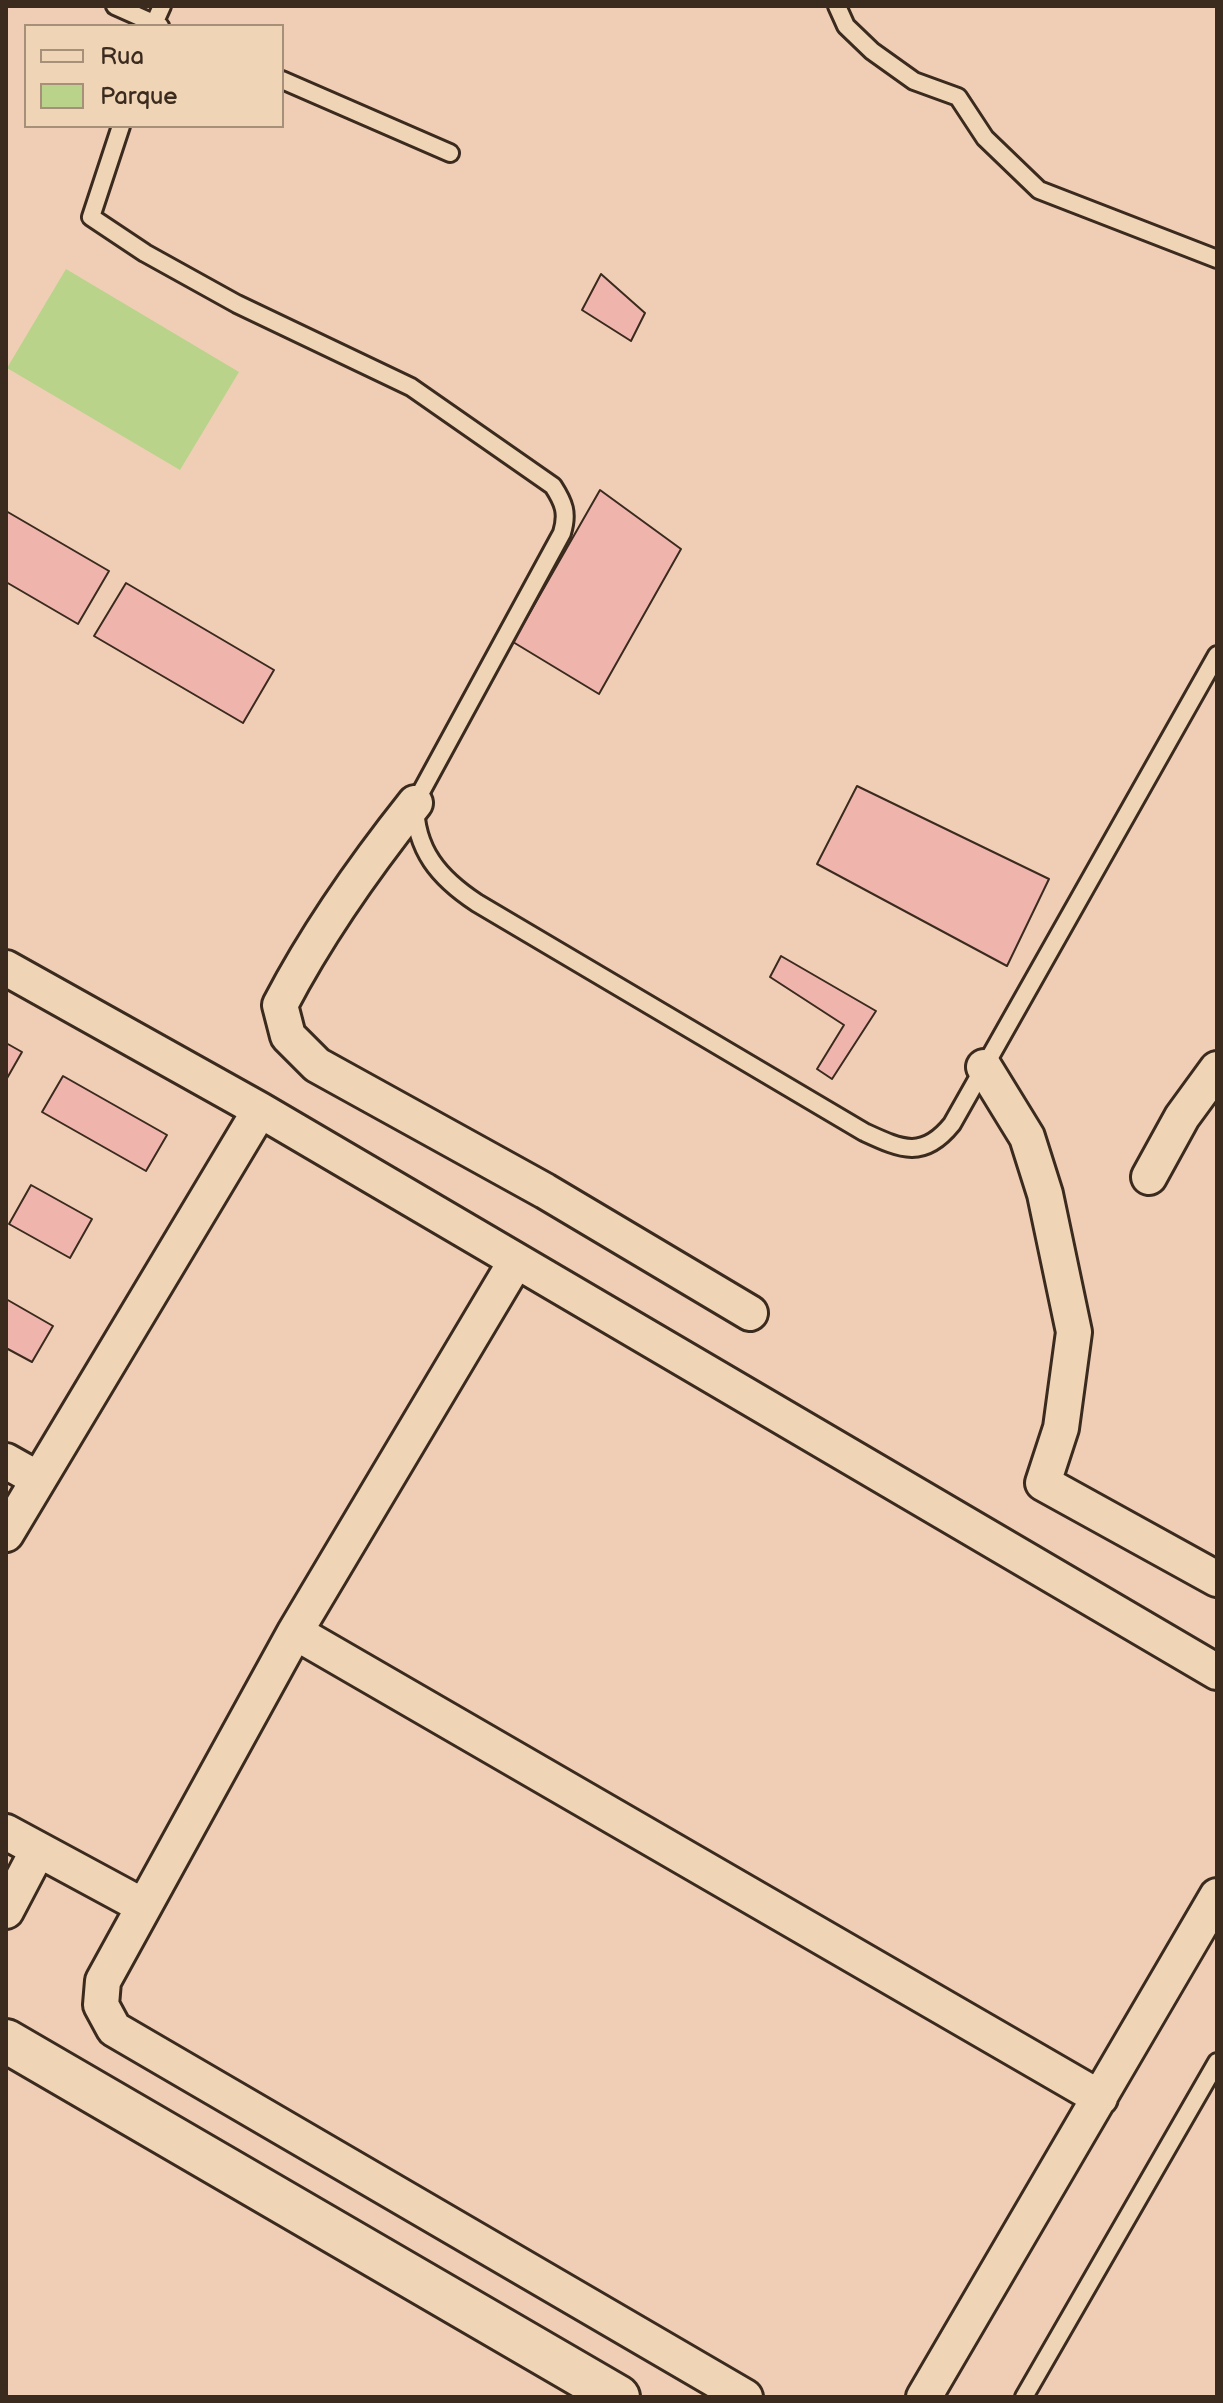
<!DOCTYPE html>
<style>
body{margin:0}
#map{position:relative;width:1223px;height:2403px;overflow:hidden;background:#f0ceb5;font-family:"Balsamiq Sans",sans-serif}
canvas{display:block}
.frame{position:absolute;inset:0;border:8px solid #3b2a1e;pointer-events:none}
.legend{position:absolute;left:24px;top:24px;width:260px;height:104px;box-sizing:border-box;background:#efd4b6;border:2px solid #a79079;margin:0;padding:10px 14px;list-style:none;font-size:24px;color:#3b2a1e}
.legend li{display:flex;align-items:center;gap:16px;height:40px}
.legend b{width:40px;border:2px solid #a79079}
</style>
<div id="map">
<canvas width="1223" height="2403"></canvas>
<div class="frame"></div>
<ul class="legend">
<li><b style="height:10px;background:#efd4b6"></b>Rua</li>
<li><b style="height:22px;background:#b9d38b"></b>Parque</li>
</ul>
</div>
<script>
const context = document.querySelector('canvas').getContext('2d');
context.lineJoin = 'round';
function fillPath(path, color) {
  context.fillStyle = color;
  context.fill(path, 'evenodd');
}
function stroke(path, color, width, dash) {
  context.strokeStyle = color;
  context.lineWidth = width;
  context.lineCap = dash ? 'butt' : 'round';
  context.setLineDash(dash || []);
  context.stroke(path);
}
fillPath(new Path2D(`
 M66,269L239,372L180,470L7,368Z`), '#b9d38b');
const building = new Path2D(`
 M601,274L645,313L631,341L582,310Z
 M600,490L681,549L599,694L513,642Z
 M6,511L109,571L78,624L6,582Z
 M126,583L274,670L243,723L94,636Z
 M857,786L1049,879L1007,966L817,864Z
 M781,956L876,1011L832,1079L817,1069L844,1025L770,977Z
 M6,1043L22,1052L6,1080Z
 M63,1076L167,1135L146,1171L42,1112Z
 M31,1185L92,1219L70,1258L9,1224Z
 M6,1299L53,1326L32,1362L6,1348Z`);
fillPath(building, '#efb5ad');
stroke(building, '#3b2a1e', 2);
const service = new Path2D(`
 M115,6L160,26
 M837,6L846,26L872,51L914,81L958,97L985,138L1039,190L1217,259
 M153,26L162,6
 M282,80L450,153
 M121,126L91,217L145,253L237,304L411,387L553,486C564,503 568,513 562,533L415,803C415,850 439,878 477,903L864,1132C901,1149 923,1160 952,1124L1217,655
 M1024,2397L1217,2062`);
const minor = new Path2D(`
 M415,803C364,867 318,932 280,1005L288,1036L317,1065L545,1191L750,1313
 M6,968L260,1110L1217,1672
 M984,1067L1027,1137L1045,1194L1074,1332L1061,1428L1043,1483L1217,1579
 M1149,1177L1182,1117L1217,1069
 M516,1261L295,1632L103,1981L101,2005L114,2029L745,2397
 M6,1461L38,1479
 M6,1534L260,1110
 M295,1632L1100,2098
 M6,1832L143,1906
 M6,1911L38,1850
 M924,2397L1217,1896`);
const tertiary = new Path2D(`
 M6,2041L618,2397`);
stroke(service, '#3b2a1e', 22);
stroke(minor, '#3b2a1e', 40);
stroke(tertiary, '#3b2a1e', 48);
stroke(service, '#efd4b6', 16);
stroke(minor, '#efd4b6', 34);
stroke(tertiary, '#efd4b6', 42);
</script>
